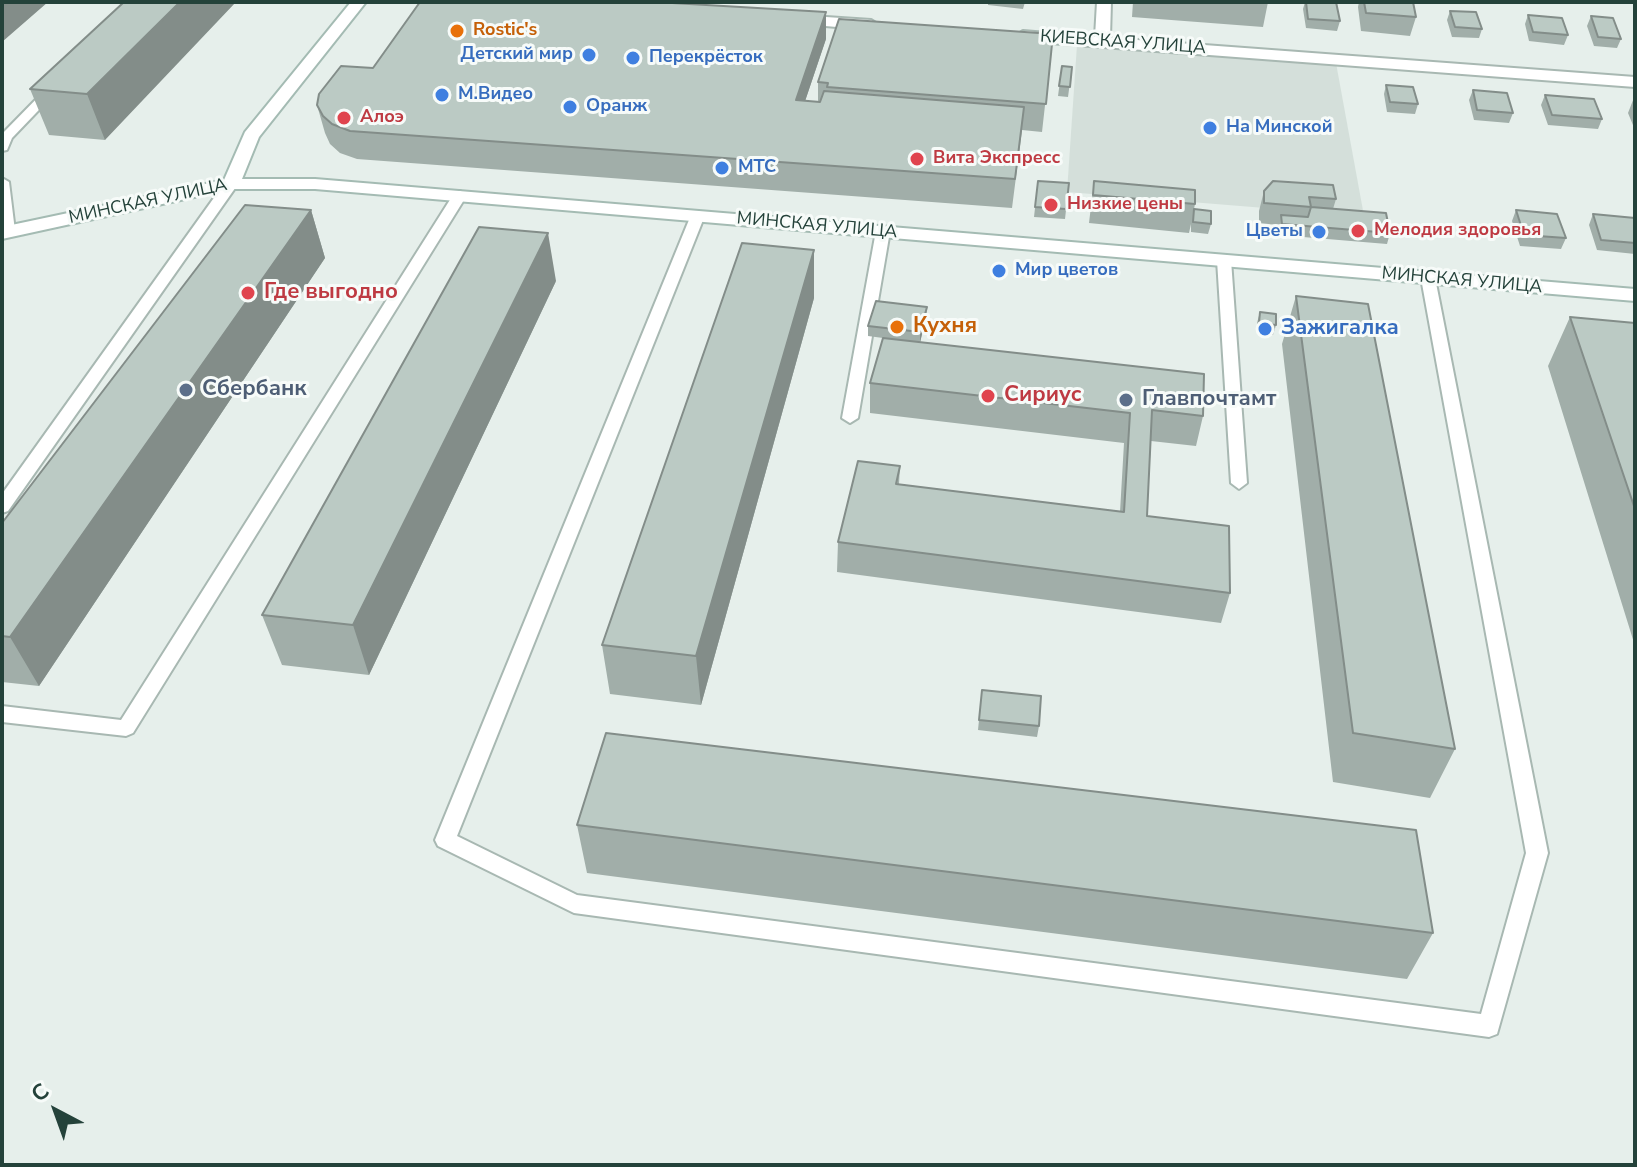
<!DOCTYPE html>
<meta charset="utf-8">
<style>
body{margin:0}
#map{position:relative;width:1637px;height:1167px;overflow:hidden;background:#e6efeb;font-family:"Nunito Sans",sans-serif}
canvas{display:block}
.frame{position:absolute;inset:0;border:4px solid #24423a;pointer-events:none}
.north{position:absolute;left:16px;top:1071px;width:80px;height:80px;-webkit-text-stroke:6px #f7fbf9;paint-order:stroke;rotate:319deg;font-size:22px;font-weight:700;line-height:32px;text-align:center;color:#24423a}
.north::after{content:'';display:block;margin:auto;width:28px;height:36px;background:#24423a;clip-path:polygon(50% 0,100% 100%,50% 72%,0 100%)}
</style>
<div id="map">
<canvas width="1637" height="1167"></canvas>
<div class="frame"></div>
<div class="north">С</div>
</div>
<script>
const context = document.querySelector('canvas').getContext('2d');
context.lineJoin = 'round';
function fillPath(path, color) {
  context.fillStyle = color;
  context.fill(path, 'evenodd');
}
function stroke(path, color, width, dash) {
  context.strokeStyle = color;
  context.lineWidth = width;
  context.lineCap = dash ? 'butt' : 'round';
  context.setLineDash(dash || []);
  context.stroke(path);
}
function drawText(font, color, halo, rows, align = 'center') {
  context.font = font + ' "Nunito Sans",sans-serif';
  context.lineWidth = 6;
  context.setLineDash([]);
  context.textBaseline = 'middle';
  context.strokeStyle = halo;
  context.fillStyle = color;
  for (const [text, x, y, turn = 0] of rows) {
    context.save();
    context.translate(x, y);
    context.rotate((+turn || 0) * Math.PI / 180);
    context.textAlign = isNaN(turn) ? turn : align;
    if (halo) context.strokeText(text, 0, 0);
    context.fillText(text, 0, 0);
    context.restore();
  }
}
fillPath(new Path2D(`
 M1077,45L1336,63L1364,216L1067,192Z`), '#d4dfda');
const lane = new Path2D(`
 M48,87L58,90L12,138L7,150L2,151V134Z
 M2,178L9,182L15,231L8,235L2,232Z
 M231,180L238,184L8,511L2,513V494L226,181Z
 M460,191L467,195L133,733L126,736L2,722V706L121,720L453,195Z
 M698,211L705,215L457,836L577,895L1481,1014L1526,853L1421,278L1428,274L1435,278L1548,853L1497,1034L1489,1037L574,913L438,846L435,840L691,215Z
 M883,227L890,231L858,418L850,423L842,418L876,231Z
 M1224,256L1231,260L1247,483L1239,489L1231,483L1217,260Z`);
const street = new Path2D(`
 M1097,2H1111L1110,38L1635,77V87L1023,41L1015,36L1023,31L1095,37Z
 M796,15L871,20L879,25L871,30L791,23L788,20Z`);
const secondary = new Path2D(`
 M351,2H366L259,137L242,179H315L1635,289V301L315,189H231L2,239V227L224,180L245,132Z`);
stroke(lane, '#a8b8b2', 4);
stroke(street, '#a8b8b2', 4);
stroke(secondary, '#a4bbb3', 4);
fillPath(lane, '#fff');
fillPath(street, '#fff');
fillPath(secondary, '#fff');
fillPath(new Path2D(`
 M124,2L105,140L49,135L30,89Z
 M988,2H1025L1023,9L988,5Z
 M1133,2H1268L1263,27L1132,17Z
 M1305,2H1336L1340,21L1337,31L1306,28L1303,9Z
 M1359,2H1413L1416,17L1410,36L1361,31L1358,7Z
 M1450,11L1482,29L1479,38L1452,37L1447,20Z
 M1528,15L1568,35L1564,45L1529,41L1525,24Z
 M1591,16L1621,39L1617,48L1594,46L1587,26Z
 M1053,34L1042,132L1022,130L1012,208L357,159L340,153L330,144L325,133L317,105L826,39L805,101L818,102V82Z
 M1062,66L1072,67L1068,97L1058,96Z
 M1386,85L1418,104L1415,114L1387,112L1384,94Z
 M1473,90L1513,113L1509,123L1474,120L1469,100Z
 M1545,95L1602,119L1598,129L1548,125L1541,105Z
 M1635,95V130L1628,113Z
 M1038,181L1069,183L1065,219L1034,217Z
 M1094,181L1195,204L1194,209L1211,224L1208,234L1191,232V224L1189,233L1089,223Z
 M1264,191L1336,199L1333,209L1390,233L1387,244L1279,235L1278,225L1259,223V211Z
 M311,210L325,258L39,686L2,682V523Z
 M1516,210L1566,238L1561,249L1520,246L1512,221Z
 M1593,214L1635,218V254L1597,250L1589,225Z
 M814,250V298L701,705L610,694L602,645Z
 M556,281L369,675L282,665L262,615Z
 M1296,296L1455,749L1430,798L1333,782L1282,344Z
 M1260,312L1276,325L1273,335L1257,333V323Z
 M926,317L920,342L1203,416L1196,446L1151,441L1147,516L1230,593L1221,623L837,572L838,542L900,466L899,484L1120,512L1124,443L870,413V383L883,338L868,336V326Z
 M1570,317L1635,323V646L1548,366Z
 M982,690L1039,726L1037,737L978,730Z
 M577,825L1433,933L1407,979L587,873Z`), '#a1aea9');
fillPath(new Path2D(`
 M2,2H48L2,42Z
 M180,2H236L105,140L87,94Z
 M826,12V39L796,128V100Z
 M311,210L325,258L39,686L10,637Z
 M548,233L556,281L369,675L353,625Z
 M814,250V298L701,705L696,656Z
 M927,307L926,317L920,343V332Z`), '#838d89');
const building = new Path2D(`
 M124,2H180L87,94L30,89Z
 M420,2H655L826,12L796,100L820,102L824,91L1024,107L1015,179L350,131L332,124L323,116L317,105L319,94L341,66L373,68Z
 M1306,2H1336L1340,21L1308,19Z
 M1364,2H1413L1416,17L1366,13Z
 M1450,11L1476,12L1482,29L1455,27Z
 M1528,15L1562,18L1568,35L1533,32Z
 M1591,16L1613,18L1621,39L1598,37Z
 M839,19L1053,34L1046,104L827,87L828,83L818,82Z
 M1062,66L1072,67L1070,87L1059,86Z
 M1386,85L1413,87L1418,104L1390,102Z
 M1473,90L1507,93L1513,113L1477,110Z
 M1545,95L1594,99L1602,119L1552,115Z
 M1038,181L1069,183L1066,209L1035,207Z
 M1094,181L1195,190V204L1093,195Z
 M1273,181L1333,185L1336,199L1309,197L1311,207L1264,203V191Z
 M245,205L311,210L10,637L2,636V523Z
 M1311,207L1386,213L1390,233L1282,224L1281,215L1308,217Z
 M1194,209L1211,211V224L1193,222Z
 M1516,210L1557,214L1566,238L1524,235Z
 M1593,214L1635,218V243L1601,240Z
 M479,227L548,233L353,625L262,615Z
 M742,243L814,250L696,656L602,645Z
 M1296,296L1368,304L1455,749L1353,733Z
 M876,301L927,307L920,332L868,326Z
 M1260,312L1276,314V325L1259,323Z
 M1570,317L1635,323V509Z
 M883,338L1204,374L1203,416L1152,410L1147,516L1229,526L1230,593L838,542L858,461L900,466L896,484L1124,512L1130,413L870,383Z
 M982,690L1041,696L1039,726L979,720Z
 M606,733L1416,830L1433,933L577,825Z`);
fillPath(building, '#bbcac4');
stroke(building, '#838d89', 2);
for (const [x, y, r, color] of [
 [457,31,8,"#e8710a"],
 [589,55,8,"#3f7fe0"],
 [633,58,8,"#3f7fe0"],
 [442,95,8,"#3f7fe0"],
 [570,107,8,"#3f7fe0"],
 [344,118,8,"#e0444e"],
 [1210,128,8,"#3f7fe0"],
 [917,159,8,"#e0444e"],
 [722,168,8,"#3f7fe0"],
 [1051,205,8,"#e0444e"],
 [1358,231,8,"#e0444e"],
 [1319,232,8,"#3f7fe0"],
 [999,271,8,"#3f7fe0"],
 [248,293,8,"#e0444e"],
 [897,327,8,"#e8710a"],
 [1265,329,8,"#3f7fe0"],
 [186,390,8,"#5c6f8a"],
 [988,396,8,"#e0444e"],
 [1126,400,8,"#5c6f8a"]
]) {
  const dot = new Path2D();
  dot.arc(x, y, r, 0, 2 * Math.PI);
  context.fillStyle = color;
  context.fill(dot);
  stroke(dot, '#f7fbf9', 3);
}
drawText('bold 18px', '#c56008', '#f7fbf9', [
 ["Rostic's",473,31]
], 'left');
drawText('18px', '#24423a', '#f7fbf9', [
 ["КИЕВСКАЯ УЛИЦА",1123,43,4],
 ["МИНСКАЯ УЛИЦА",148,202,-12],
 ["МИНСКАЯ УЛИЦА",817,226,5],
 ["МИНСКАЯ УЛИЦА",1462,281,5]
]);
drawText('bold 18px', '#366cbe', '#f7fbf9', [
 ["Детский мир",573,55,"right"],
 ["Перекрёсток",649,58],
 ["М.Видео",458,95],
 ["Оранж",586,107],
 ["На Минской",1226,128],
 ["МТС",738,168],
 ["Цветы",1303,232,"right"],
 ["Мир цветов",1015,271]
], 'left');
drawText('bold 18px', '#be3a42', '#f7fbf9', [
 ["Алоэ",360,118],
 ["Вита Экспресс",933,159],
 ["Низкие цены",1067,205],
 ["Мелодия здоровья",1374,231]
], 'left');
drawText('bold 22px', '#be3a42', '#f7fbf9', [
 ["Где выгодно",264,293],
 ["Сириус",1004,396]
], 'left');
drawText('bold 22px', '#c56008', '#f7fbf9', [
 ["Кухня",913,327]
], 'left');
drawText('bold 22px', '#366cbe', '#f7fbf9', [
 ["Зажигалка",1281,329]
], 'left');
drawText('bold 22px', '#4e5e75', '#f7fbf9', [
 ["Сбербанк",202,390],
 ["Главпочтамт",1142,400]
], 'left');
</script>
